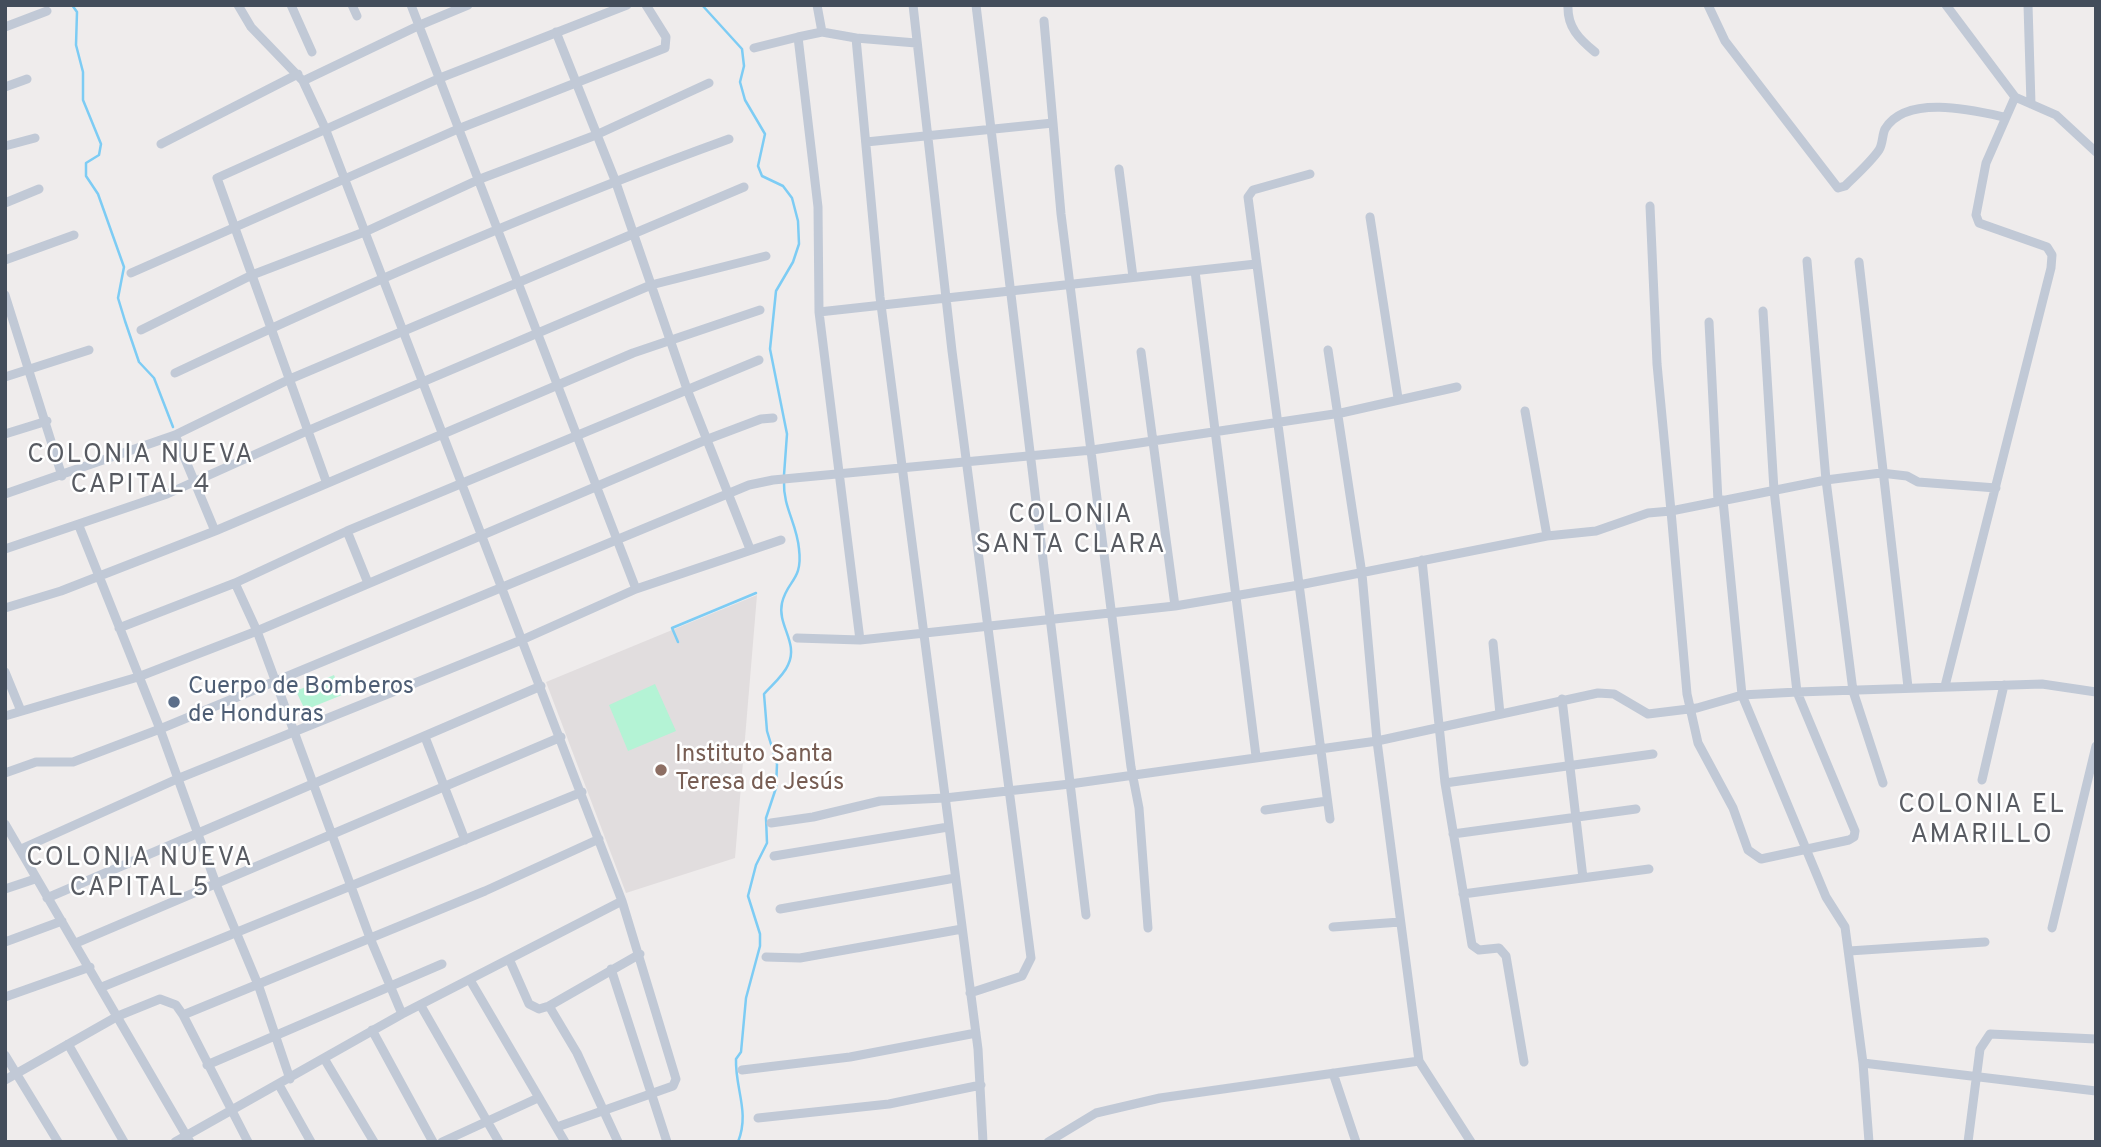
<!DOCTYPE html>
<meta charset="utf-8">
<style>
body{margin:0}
#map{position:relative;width:2101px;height:1147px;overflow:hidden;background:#efecec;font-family:Overpass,sans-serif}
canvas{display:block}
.frame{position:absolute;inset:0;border:7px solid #434d5b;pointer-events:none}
</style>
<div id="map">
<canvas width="2101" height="1147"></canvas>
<div class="frame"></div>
</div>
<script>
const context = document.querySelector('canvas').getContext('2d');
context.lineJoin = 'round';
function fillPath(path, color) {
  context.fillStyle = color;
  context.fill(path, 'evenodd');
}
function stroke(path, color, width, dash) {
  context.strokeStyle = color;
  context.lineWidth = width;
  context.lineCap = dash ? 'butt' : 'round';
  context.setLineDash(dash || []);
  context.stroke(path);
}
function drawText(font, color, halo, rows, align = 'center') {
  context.font = font + ' Overpass,sans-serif';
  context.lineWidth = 5;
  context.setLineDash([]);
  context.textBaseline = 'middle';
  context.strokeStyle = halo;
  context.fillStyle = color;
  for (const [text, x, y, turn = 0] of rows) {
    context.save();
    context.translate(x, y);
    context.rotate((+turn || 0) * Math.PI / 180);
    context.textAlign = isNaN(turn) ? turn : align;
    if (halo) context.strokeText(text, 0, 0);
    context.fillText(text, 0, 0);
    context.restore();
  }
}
fillPath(new Path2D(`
 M757,595L735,858L626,893L546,682Z`), '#e1ddde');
fillPath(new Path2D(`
 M334,675L342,695L305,710L296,691Z
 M655,684L676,731L628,751L609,705Z`), '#b4f3d5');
stroke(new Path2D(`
 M72,5L77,12L76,45L83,72V100L101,144L99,155L86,163V176L98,194L124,267L118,298L125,321L139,362L154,378L173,427
 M702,5L742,49L744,66L740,82L745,100L765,134L758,166L762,176L783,186L792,198L798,221L799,244L793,262L776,291L770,349L787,434L784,475
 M678,642L672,628L756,593
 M738,1142C750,1112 735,1089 736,1059L741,1052L746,998L760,946V934L748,896L756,865L767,843L766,818L776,788L777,764L767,731L764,694C772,685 784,675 788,665C799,643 777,625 782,603C787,580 803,581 799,549C797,524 783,507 784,482`), '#7dccf4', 2.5);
stroke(new Path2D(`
 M238,5L251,27L303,81L325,128L622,901L676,1079L673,1086L557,1127
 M291,5L312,52
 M352,5L357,16
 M411,5L636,589
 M817,5L822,32L856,38L880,297L978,1049L983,1142
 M913,5L952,351L1031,958L1022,976L970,993
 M976,5L1086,915
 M1568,5C1567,27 1579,39 1595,52
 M1708,5L1725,41L1838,188L1845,186C1856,175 1870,163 1879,150C1883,144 1882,135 1885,129C1906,94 1973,110 2004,117
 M1946,5L2015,97
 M2028,5L2031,104
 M1044,21L1061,214L1131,767L1139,808L1148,928
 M5,27L47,11
 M556,32L615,180L688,392L750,549
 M798,37L822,32
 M856,38L916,43
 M754,48L798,37L818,207L819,312L860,640
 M303,81L420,25L468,5
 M5,87L27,79
 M866,142L1053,123
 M161,144L298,74
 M5,146L35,138
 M1119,169L1133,277
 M1310,174L1253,190L1248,197L1330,819
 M5,203L39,189
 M1650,206L1657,364L1671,511L1826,480L1881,473L1907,476L1918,482L1996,488
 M1370,217L1398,398
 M5,260L74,235
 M1807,261L1826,480L1853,691L1883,783
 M1859,262L1908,687
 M1195,271L1256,756
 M131,273L458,129L665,48L666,37L646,5
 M5,295L62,476
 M819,312L1256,264
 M1709,322L1718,501
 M141,330L252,275L367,231L480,179L596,135L709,83
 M1141,352L1175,606
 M175,373C356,288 541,207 729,139
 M5,377L89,350
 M1525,411L1547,536
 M5,434L47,421
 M175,435L215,531
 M326,481L217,178L440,78L627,5
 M5,494L175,435L290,379L744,187
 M1723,500L1742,695L1826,897L1845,927L1863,1063L1869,1142
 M79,526L160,729L216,884L259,987L290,1079
 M347,531L368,583
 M5,549L167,494L307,431L651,285L766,256
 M1422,560L1445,783L1472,945L1479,950L1499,948L1506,956L1524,1062
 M235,583L257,631L370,938L402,1014
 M5,608L61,591L215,531L633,353L760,310
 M119,628L235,583L347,531L759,360
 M797,638L860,640L1175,606L1299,585L1547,536L1596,531L1648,513L1671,511L1687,694L1698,743L1733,808L1748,850L1761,859L1849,840L1854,837L1855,831L1797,692L1774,490L1763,311
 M1493,643L1500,714
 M5,672L21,711
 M1945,686L2051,268L2052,255L2047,247L1979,223L1976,215L1986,163L2015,97L2056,115L2096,152
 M1562,699L1583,878
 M5,716L138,677L257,631L708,439L761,419L773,418
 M425,737L465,840
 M5,773L36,762H73L160,729L749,485L773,480L1092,450L1341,413L1457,387
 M1982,780L2004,685
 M1445,783L1653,754
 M1265,810L1327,801
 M771,823L813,817L880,801L945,798L1070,784L1377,741L1598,693L1614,694L1648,714L1697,708L1742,695L1797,692L2042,684L2096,692
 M5,824L190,1142
 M1453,834L1636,809
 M21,849L177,779L524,639L636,589L781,540
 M774,856L948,827
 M5,889L35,879
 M1463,894L1649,869
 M47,898L541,686
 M780,909L955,878
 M1333,927L1400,922
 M2052,928L2096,746
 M5,942L62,921
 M76,943L561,737
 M1849,951L1985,942
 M766,957L800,958L962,929
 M510,961L529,1004L539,1009L549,1006
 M611,969L667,1142
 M470,980L565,1142
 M102,987L582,792
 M5,997L90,967
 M421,1006L499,1142
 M183,1015L248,1142
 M372,1030L433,1142
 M68,1044L124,1142
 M5,1055L58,1142
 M325,1060L374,1142
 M1419,1061L1471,1142
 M1863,1063L2096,1091
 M207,1065L442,964
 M742,1070L850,1057L976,1033
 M1333,1073L1356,1142
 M5,1080L118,1016L160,999L176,1005L183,1015L485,891L599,839
 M279,1085L311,1142
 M758,1118L889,1104L981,1085
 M175,1142L402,1014L622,901
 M442,1142L538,1098
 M618,1142L577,1053L549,1006L640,954
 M1048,1142L1096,1113L1160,1098L1419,1061L1377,741L1362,574L1328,350
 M1968,1142L1980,1049L1990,1034L2096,1039`), '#c1c9d6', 9);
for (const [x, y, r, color] of [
 [174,702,7,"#5c6f8a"],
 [661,770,7,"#8d6e63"]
]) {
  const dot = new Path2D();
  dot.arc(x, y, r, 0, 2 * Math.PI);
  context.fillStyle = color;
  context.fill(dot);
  stroke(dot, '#fff', 2.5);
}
drawText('24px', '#4e5e75', '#fff', [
 ["Cuerpo de Bomberos",188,688],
 ["de Honduras",188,716]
], 'left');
drawText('24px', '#785e54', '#fff', [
 ["Instituto Santa",675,756],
 ["Teresa de Jesús",675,784]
], 'left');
context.letterSpacing = '2px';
drawText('26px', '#585b62', '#fff', [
 ["COLONIA NUEVA",141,457],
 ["CAPITAL 4",141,487],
 ["COLONIA",1071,517],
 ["SANTA CLARA",1071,547],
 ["COLONIA EL",1982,807],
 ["AMARILLO",1982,837],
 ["COLONIA NUEVA",140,860],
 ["CAPITAL 5",140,890]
]);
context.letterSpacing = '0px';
</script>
